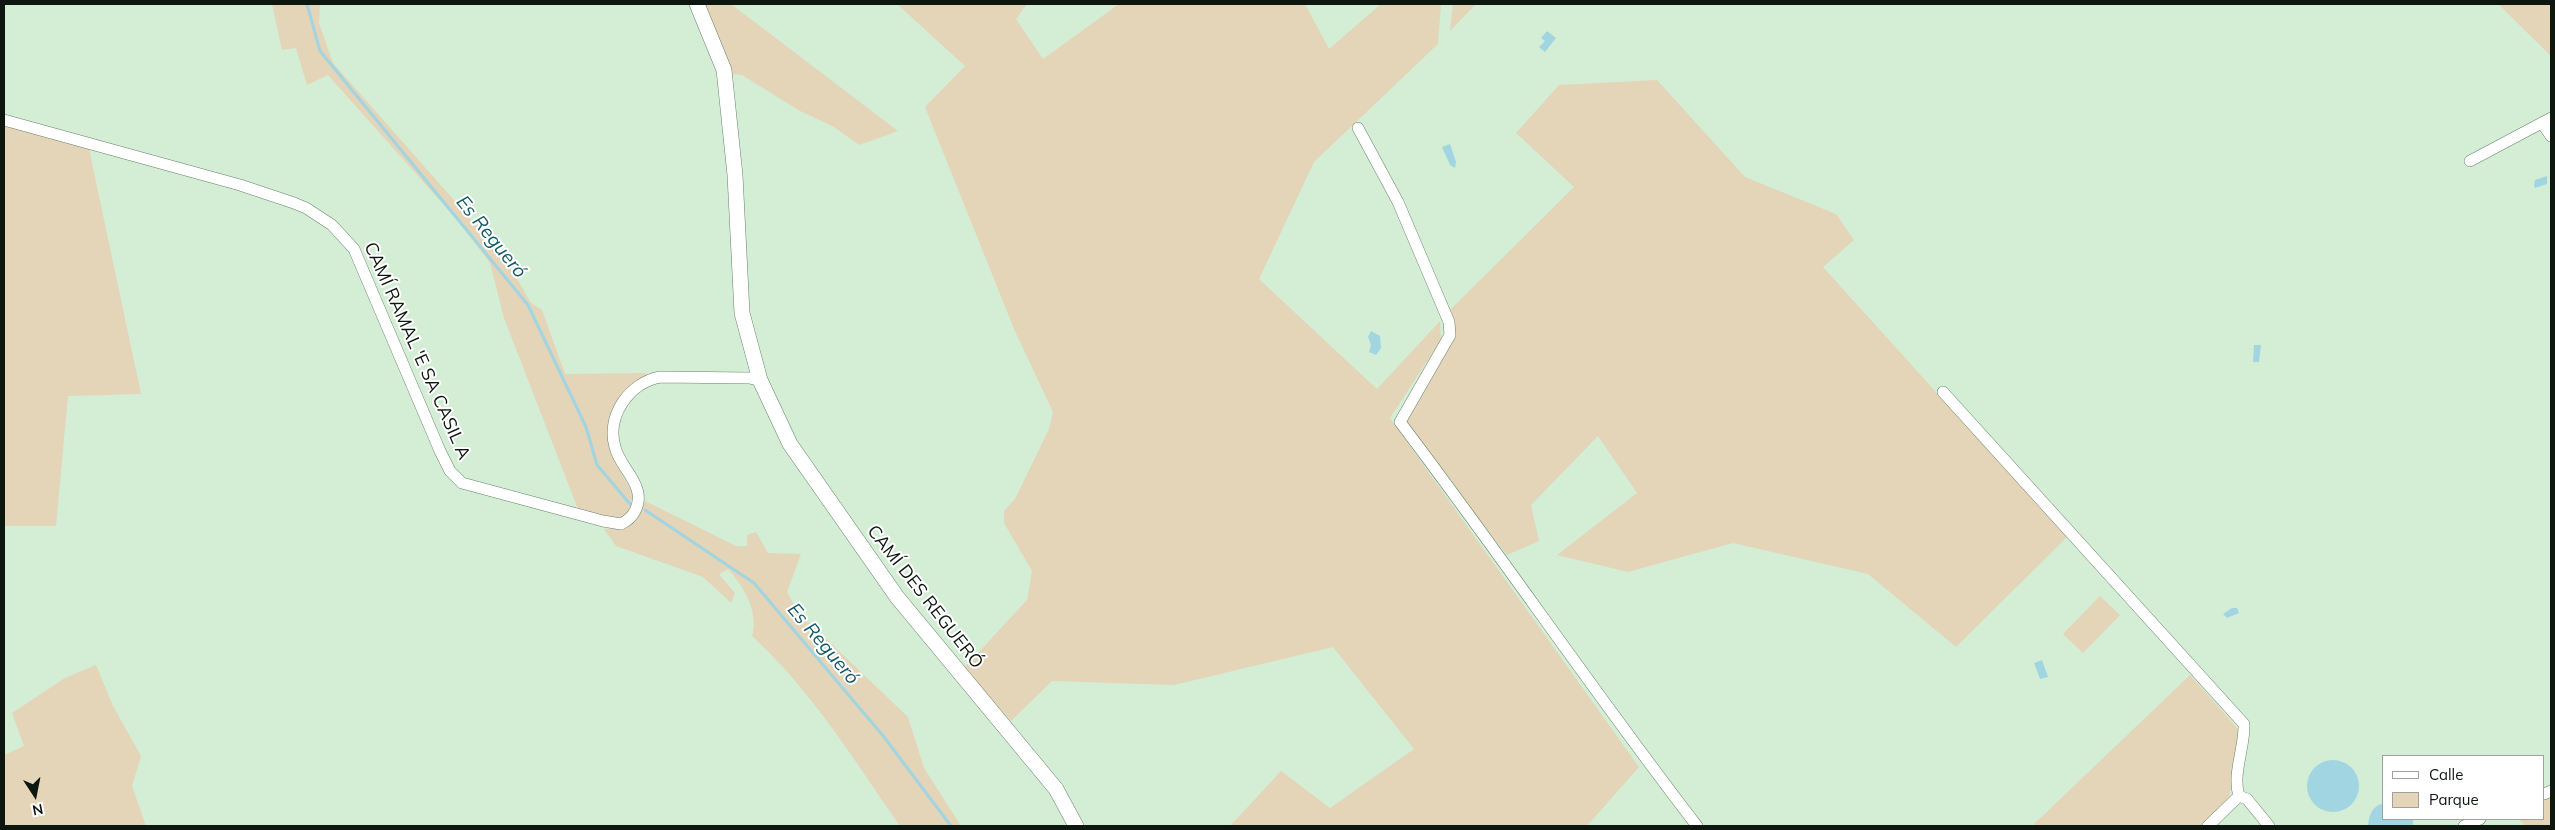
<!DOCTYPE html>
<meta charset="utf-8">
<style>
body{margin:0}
#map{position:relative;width:2555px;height:830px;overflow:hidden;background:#d3eed5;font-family:Mulish,sans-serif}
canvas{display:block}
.frame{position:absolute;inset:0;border:5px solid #0d170f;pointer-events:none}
.legend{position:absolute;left:2382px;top:755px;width:162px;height:65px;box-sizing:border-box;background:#fff;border:1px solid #9ea29f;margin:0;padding:6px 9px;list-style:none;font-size:15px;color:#0d170f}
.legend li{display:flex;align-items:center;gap:10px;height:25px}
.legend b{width:25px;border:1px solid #9ea29f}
.north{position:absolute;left:10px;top:770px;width:50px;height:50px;-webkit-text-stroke:4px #fff;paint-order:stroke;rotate:169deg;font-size:14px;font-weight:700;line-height:20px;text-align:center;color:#0d170f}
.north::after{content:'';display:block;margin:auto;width:18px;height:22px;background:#0d170f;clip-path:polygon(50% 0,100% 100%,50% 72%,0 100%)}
</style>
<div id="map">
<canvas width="2555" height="830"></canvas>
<div class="frame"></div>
<ul class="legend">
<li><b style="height:6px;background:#fff"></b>Calle</li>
<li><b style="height:14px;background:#e4d4b8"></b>Parque</li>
</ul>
<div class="north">N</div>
</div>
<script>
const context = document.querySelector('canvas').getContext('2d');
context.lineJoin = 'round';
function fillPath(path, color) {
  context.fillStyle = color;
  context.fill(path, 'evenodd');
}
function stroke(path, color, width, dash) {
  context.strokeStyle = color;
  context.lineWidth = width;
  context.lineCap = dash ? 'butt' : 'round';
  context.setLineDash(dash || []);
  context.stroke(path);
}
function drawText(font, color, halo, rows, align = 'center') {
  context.font = font + ' Mulish,sans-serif';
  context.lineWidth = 4;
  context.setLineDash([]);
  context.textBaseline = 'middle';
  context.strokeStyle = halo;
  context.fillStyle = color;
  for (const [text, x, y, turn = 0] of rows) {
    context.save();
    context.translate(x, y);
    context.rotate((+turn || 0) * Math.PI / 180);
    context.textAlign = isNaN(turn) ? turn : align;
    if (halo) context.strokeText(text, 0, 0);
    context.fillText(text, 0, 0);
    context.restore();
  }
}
fillPath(new Path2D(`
 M272,4H320L319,23L333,63L505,258L531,303L542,310L565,374L647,373L618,404L608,437L610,452L633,495L628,514C612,524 594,515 578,509L504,318L490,263L459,222L328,75L307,85L296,48L282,50Z
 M705,4H731L898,131L859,145L834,127L800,111L742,75L733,74Z
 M897,4H1027L1016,19L1043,59L1119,4H1305L1329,49L1381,4H1441L1438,44L1314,162L1259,279L1377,389L1440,321L1441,340L1390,418L1639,767L1587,826H1230L1281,771L1330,808L1414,749L1333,647L1174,685L1052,681L1011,721L963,669L1027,600L1032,571L1004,523V511L1015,499L1049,429L1053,412L1014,329L925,107L965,66Z
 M1453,4H1476L1450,31Z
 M2498,4H2551V56Z
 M1657,80L1745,177L1836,214L1854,240L1823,267L2067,537L1956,647L1868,574L1733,543L1628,572L1557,555L1637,493L1598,436L1531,505L1539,541L1507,555L1408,430L1406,415L1456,334L1450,310L1574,187L1516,133L1559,85Z
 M4,124L89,149L141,394L68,396L56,526H4Z
 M643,500L736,546H747V535L756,532L768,553L801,554L787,592L798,612L908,717L924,768L961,826H900C854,760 812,691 752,636C759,612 744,587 728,569L719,574L735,593L731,603L703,577L616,546L604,529L624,527Z
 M2100,596L2120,615L2083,653L2063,634Z
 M96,665L113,706L141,756L132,786L146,826H4V755L24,746L12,713L65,678Z
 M2190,675L2240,731L2229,798L2201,826H2032Z
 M2551,797V826H2525L2519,819H2544V799Z`), '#e4d4b8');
fillPath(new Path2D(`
 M1547,31L1556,38L1545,52L1539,47L1545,41L1541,38Z
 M1450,144L1456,162L1455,168L1450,165L1442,147Z
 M2547,176V184L2535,188L2534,185L2535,180Z
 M1371,331L1380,336L1381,348L1376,355L1369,352L1371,345L1368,337Z
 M2254,345H2261L2259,362H2253Z
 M2232,608H2237L2239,613L2227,618L2223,614Z
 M2042,660L2048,677L2040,679L2034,663Z
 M2307 786a26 26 0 1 1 52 0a26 26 0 1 1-52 0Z
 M2384,803V819H2413V826H2368C2369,815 2372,806 2384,803Z`), '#a1d5e1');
stroke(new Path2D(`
 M307,4L320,51L528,305L586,427L597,465L630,504
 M645,510L754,583L884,737L951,826`), '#a1d5e1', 3);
const street = new Path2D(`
 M4,120L240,185L294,203L306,208L332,225L354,249L440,451L450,471L462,483L603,521L621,524C627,521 632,517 635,511C648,486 620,469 615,447C606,416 629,383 660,377L750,378L760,380
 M2542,123L2551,136
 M1358,128L1398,202L1449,322L1450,335L1400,422C1501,555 1595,694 1697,826
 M2470,161L2551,118
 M1943,392L2244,724C2245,747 2232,774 2239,796
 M2544,794L2551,791
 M2208,826L2239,796L2247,799L2269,826
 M2464,826L2480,819`);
const secondary = new Path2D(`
 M697,4L724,70L735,175L742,313L760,380L790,444L897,597L1056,789L1076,826`);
stroke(street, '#68816a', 12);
stroke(secondary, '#68816a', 16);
stroke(street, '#fff', 11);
stroke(secondary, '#fff', 15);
drawText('18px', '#0d170f', '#fff', [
 ["CAMÍ RAMAL 'E SA CASIL A",417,351,66],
 ["CAMÍ DES REGUERÓ",925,597,52]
]);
drawText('italic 19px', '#105865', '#fff', [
 ["Es Regueró",491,237,51],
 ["Es Regueró",823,644,50]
]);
</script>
